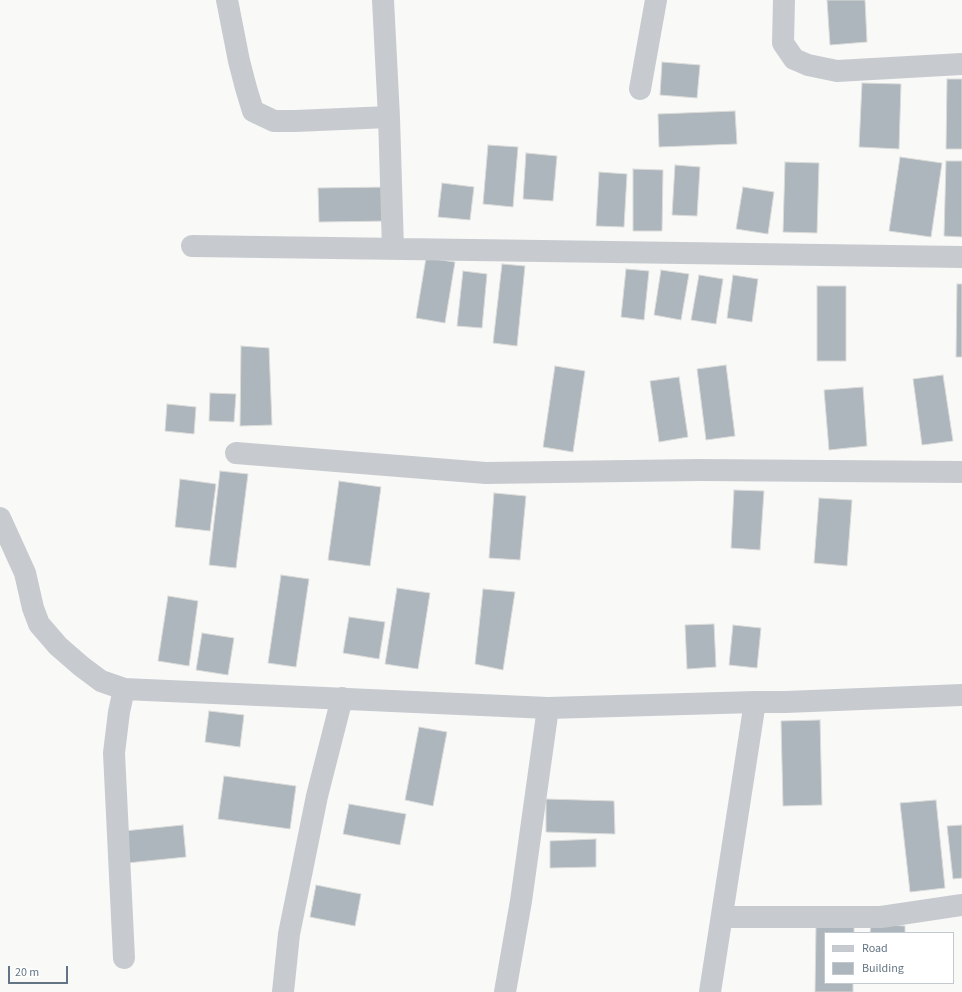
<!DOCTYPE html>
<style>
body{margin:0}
#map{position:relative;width:962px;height:992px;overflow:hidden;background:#f9f9f7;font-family:"Source Sans 3",sans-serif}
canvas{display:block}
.legend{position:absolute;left:824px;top:932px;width:130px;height:52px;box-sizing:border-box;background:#fff;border:1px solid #c1c8ce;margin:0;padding:5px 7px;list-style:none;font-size:12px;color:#637584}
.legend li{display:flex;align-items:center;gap:8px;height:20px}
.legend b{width:20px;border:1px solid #c1c8ce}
.scale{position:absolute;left:8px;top:966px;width:60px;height:18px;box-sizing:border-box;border:2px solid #637584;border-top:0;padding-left:5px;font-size:12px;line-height:14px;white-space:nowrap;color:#637584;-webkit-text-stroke:3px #fff;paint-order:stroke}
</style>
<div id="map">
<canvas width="962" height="992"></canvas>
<ul class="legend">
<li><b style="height:5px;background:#c7cbcf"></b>Road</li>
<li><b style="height:11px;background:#adb6bc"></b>Building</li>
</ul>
<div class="scale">20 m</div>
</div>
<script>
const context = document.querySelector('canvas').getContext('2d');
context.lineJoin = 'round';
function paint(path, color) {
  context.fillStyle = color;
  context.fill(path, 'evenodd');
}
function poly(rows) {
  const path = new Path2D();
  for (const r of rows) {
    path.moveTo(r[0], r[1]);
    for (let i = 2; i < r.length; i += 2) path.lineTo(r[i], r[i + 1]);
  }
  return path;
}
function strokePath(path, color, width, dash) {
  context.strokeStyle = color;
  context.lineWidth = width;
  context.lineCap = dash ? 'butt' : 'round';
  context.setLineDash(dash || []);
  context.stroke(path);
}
const building = poly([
 [827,0,865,0,867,42,830,45,827,0],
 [662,62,700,65,697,98,660,95,662,62],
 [947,79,962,79,962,149,946,149,947,79],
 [862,83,901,84,899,149,859,147,862,83],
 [735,111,737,144,659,147,658,114,735,111],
 [488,145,518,147,513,207,483,204,488,145],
 [526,153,557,156,553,201,523,199,526,153],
 [900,157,942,163,931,237,889,231,900,157],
 [946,161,962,161,962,237,944,236,946,161],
 [785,162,819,163,817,233,783,232,785,162],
 [675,165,700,167,697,216,672,215,675,165],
 [633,169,663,170,662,231,633,231,633,169],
 [599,172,627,174,624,227,596,226,599,172],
 [442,183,474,187,470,220,438,217,442,183],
 [389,187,389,221,319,222,318,188,389,187],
 [743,187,774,192,768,234,736,229,743,187],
 [426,258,455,262,445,323,416,318,426,258],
 [502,264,525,266,517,346,493,343,502,264],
 [626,269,649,271,644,320,621,317,626,269],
 [661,270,689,274,681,320,654,315,661,270],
 [463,271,487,274,482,328,457,326,463,271],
 [699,275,723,279,716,324,691,320,699,275],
 [733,275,758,279,752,322,727,318,733,275],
 [957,284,962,284,962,357,956,357,957,284],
 [817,286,846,286,846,361,817,361,817,286],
 [241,346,269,348,272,425,240,426,241,346],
 [726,365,735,436,706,440,697,369,726,365],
 [555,366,585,371,573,452,543,447,555,366],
 [943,375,953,441,922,445,913,379,943,375],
 [679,377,688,437,659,442,650,381,679,377],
 [863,387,867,446,829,450,824,390,863,387],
 [210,393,236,394,234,422,209,421,210,393],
 [167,404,196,407,194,434,165,431,167,404],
 [220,471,248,474,236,568,209,565,220,471],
 [180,479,216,484,210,531,175,527,180,479],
 [339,481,381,487,370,566,328,560,339,481],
 [734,490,764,491,760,550,731,548,734,490],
 [494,493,526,496,520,560,489,558,494,493],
 [819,498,852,500,847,566,814,563,819,498],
 [281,575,309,579,296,667,268,663,281,575],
 [397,588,430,593,418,669,385,664,397,588],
 [483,589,515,592,503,670,475,664,483,589],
 [168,596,198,601,189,666,158,661,168,596],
 [349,617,385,622,379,659,343,653,349,617],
 [714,624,716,667,687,669,685,625,714,624],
 [733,625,761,628,757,668,729,665,733,625],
 [202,633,234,638,228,675,196,670,202,633],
 [209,711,244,715,240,747,205,742,209,711],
 [820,720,822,805,783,806,781,721,820,720],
 [419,727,447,732,433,806,405,800,419,727],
 [224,776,296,786,290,829,218,819,224,776],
 [546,799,614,801,615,834,546,832,546,799],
 [936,800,945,888,910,892,900,803,936,800],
 [349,804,406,814,400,845,343,834,349,804],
 [183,825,186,857,127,863,124,831,183,825],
 [962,825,962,878,953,879,947,826,962,825],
 [596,839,596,867,550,868,550,841,596,839],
 [316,885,361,894,355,926,310,917,316,885],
 [871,924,905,926,905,933,870,933,871,924],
 [816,927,854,927,854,933,825,933,825,983,853,983,853,992,815,992,816,927]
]);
const minor = poly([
 [227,0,239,61,246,88,253,111,274,121,295,121,389,117],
 [383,0,389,117,393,249],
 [784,0,783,43,794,59,808,65,837,71,962,64],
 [640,89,656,0],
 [192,246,962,257],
 [236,453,486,473,699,470,962,472],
 [0,518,25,573,33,608,39,624,58,646,81,666,101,681,124,689,548,708,755,702,786,702,962,695],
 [124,689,119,712,114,753,124,958],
 [722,917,881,917,962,905],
 [283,992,289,934,317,796,342,698],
 [505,992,521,901,548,708],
 [710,992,755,702]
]);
paint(building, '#adb6bc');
strokePath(building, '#dbdbd9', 1);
strokePath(minor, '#c7cbcf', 22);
</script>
